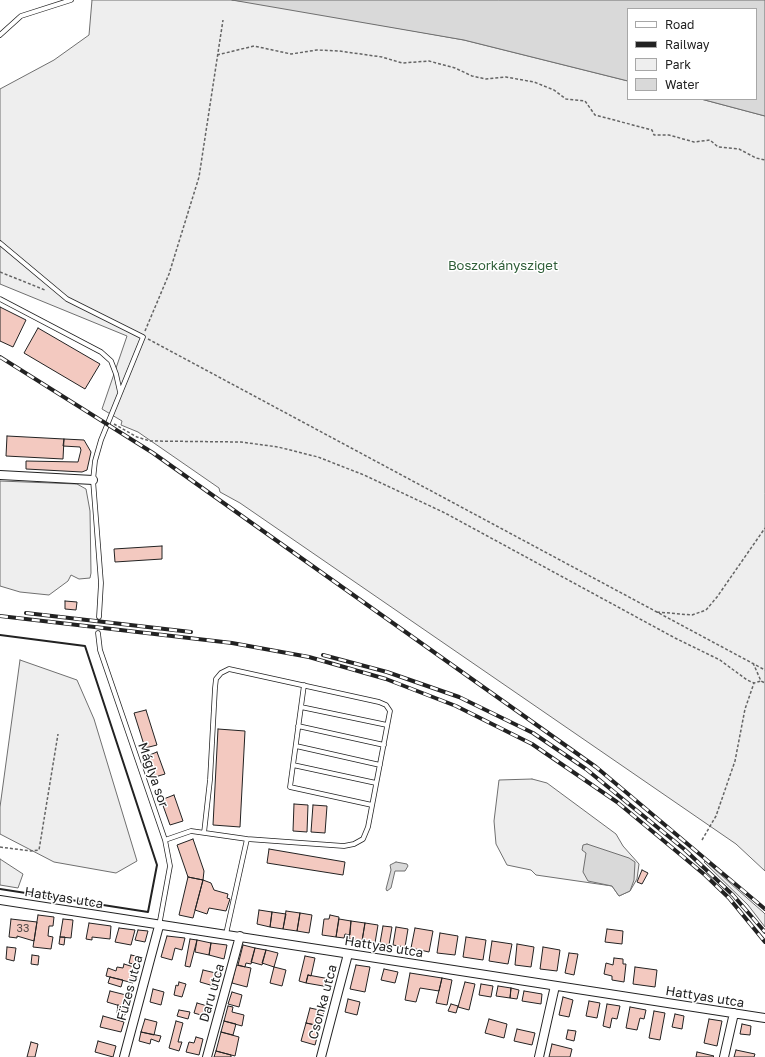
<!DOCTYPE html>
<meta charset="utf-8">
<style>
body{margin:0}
#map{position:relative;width:765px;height:1057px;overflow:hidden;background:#fff;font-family:"Golos Text",sans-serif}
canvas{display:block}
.legend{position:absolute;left:627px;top:8px;width:130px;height:92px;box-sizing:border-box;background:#fff;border:1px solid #a7a7a7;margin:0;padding:5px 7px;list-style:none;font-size:12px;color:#222}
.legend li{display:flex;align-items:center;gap:8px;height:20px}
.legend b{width:20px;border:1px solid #a7a7a7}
</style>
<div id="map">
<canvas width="765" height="1057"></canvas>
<ul class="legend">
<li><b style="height:5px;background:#fff"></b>Road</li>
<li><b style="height:5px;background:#222"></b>Railway</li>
<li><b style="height:11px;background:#eee"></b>Park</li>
<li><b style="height:11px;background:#d9d9d9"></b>Water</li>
</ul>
</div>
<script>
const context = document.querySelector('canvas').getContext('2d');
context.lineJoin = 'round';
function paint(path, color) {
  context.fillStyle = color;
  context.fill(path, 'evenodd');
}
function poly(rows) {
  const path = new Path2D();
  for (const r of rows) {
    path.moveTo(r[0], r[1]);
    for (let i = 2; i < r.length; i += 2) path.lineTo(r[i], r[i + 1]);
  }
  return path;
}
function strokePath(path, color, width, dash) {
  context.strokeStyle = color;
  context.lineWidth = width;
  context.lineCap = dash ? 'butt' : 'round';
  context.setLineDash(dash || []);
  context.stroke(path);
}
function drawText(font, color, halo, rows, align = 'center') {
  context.font = font + ' "Golos Text",sans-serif';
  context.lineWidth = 3;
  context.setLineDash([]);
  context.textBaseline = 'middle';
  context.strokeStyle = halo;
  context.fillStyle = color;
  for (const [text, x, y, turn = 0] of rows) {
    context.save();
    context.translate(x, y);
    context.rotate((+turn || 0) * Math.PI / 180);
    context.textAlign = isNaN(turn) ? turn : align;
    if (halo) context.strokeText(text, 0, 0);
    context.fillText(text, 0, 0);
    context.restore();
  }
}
const green = poly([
 [92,0,232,0,258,3,464,40,628,81,628,99,701,99,765,116,765,871,736,844,240,503,220,492,219,488,138,432,121,425,122,421,102,409,127,336,0,284,0,89,54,60,89,35,92,0],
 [0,481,77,484,86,489,90,511,91,573,90,578,79,579,71,575,68,581,49,595,20,592,0,586,0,481],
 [20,660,77,680,94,719,137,861,116,873,54,862,0,834,0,807,20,660],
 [532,779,547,783,616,834,623,846,639,864,637,879,630,891,619,896,612,886,536,875,531,870,507,865,496,844,494,821,499,780,532,779],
 [0,859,23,874,18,888,0,885,0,859],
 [705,861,763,912,765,914,765,927,748,905,704,862,705,861]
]);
const water = poly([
 [232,0,765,0,765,116,701,99,756,99,756,9,628,9,628,81,464,40,232,0],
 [587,844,629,858,635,862,634,880,630,891,619,896,612,886,588,881,583,872,586,853,582,850,583,845,587,844],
 [396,862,407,864,408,866,405,871,395,871,391,888,387,891,386,889,391,870,390,865,396,862]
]);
const building = poly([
 [0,307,26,320,13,347,0,341,0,307],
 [38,328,100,364,85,389,24,353,38,328],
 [7,436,64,439,63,459,6,456,7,436],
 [64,439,84,440,91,452,87,470,82,472,26,469,26,461,78,462,81,450,80,447,63,446,64,439],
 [162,546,162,559,115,562,114,549,162,546],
 [65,601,77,602,76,610,65,609,65,601],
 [146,710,157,745,145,748,134,713,146,710],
 [218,729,245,731,240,827,213,825,218,729],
 [157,752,165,774,155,777,147,756,157,752],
 [174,795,183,821,170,825,161,800,174,795],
 [294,804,308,805,307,832,293,831,294,804],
 [313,805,327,806,325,833,311,832,313,805],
 [193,839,204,871,203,880,188,877,177,845,193,839],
 [269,849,345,862,343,875,267,863,269,849],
 [642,870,648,873,642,884,637,882,642,870],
 [188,877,203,880,193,918,179,915,188,877],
 [203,880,211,883,214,890,228,894,227,898,230,899,226,911,209,908,207,914,195,910,203,880],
 [259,910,272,912,270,927,257,924,259,910],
 [286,911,300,913,297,931,283,929,286,911],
 [272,912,286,914,283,929,270,927,272,912],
 [300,913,312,915,309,933,297,931,300,913],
 [38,915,54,917,53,926,49,926,48,936,53,937,51,949,33,947,38,915],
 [330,915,339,917,336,937,322,935,324,919,329,919,330,915],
 [11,919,37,922,34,941,17,936,17,938,9,937,11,919],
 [63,919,73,920,71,938,60,937,63,919],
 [339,919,351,921,350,935,345,934,344,938,336,937,339,919],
 [351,921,365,923,362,941,349,939,351,921],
 [89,923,111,926,110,939,92,937,92,940,86,939,89,923],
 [365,923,378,925,375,943,362,941,365,923],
 [383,926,392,927,389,945,380,943,383,926],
 [396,927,408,929,405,947,393,945,396,927],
 [119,928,135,930,131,945,115,942,119,928],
 [415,928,433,931,429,952,411,948,415,928],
 [607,929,623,931,622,944,605,942,607,929],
 [138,930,148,931,145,942,135,940,138,930],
 [440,933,458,936,455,955,437,953,440,933],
 [167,936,185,938,182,950,175,948,172,960,161,957,167,936],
 [60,937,65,937,64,945,59,944,60,937],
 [466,937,486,940,483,960,463,957,466,937],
 [190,939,197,940,190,967,185,966,190,939],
 [197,940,211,943,209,955,195,952,197,940],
 [492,941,512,944,508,964,489,961,492,941],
 [211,943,227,945,224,959,209,955,211,943],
 [517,944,534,947,531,967,515,965,517,944],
 [243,945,255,948,251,964,246,963,245,967,238,965,243,945],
 [7,947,16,948,14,961,6,959,7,947],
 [543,947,560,950,557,971,540,969,543,947],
 [255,948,266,950,262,965,251,962,255,948],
 [266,950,278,953,274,967,262,963,266,950],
 [569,953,578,954,574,975,565,973,569,953],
 [32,955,39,956,38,965,31,964,32,955],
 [131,955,140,957,138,965,129,963,131,955],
 [305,956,315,958,311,976,308,975,306,983,299,981,305,956],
 [614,958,623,959,623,964,626,964,624,982,612,980,612,976,604,974,606,963,613,965,614,958],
 [124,964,137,968,133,983,106,976,108,968,116,971,117,967,123,968,124,964],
 [236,965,251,968,247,987,232,983,236,965],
 [356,965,370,967,365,992,350,989,356,965],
 [274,967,286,970,282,986,270,983,274,967],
 [635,967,657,970,655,987,633,984,635,967],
 [384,969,398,972,395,983,381,980,384,969],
 [203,970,220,974,217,987,200,982,203,970],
 [410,973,442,978,439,991,420,988,416,1002,405,1000,410,973],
 [308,975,330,979,329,987,306,983,308,975],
 [110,977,123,980,121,987,108,983,110,977],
 [442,978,452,980,447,1005,436,1003,442,978],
 [179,982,186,984,182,997,174,995,176,985,178,986,179,982],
 [465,982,475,984,469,1010,458,1007,465,982],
 [481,984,493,986,491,997,479,995,481,984],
 [498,986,511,988,510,998,496,996,498,986],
 [511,988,519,990,517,999,510,998,511,988],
 [153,989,164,992,161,1005,150,1002,153,989],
 [110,991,130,996,127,1008,107,1002,110,991],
 [524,991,542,994,541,1004,522,1001,524,991],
 [232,992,242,995,239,1007,228,1004,232,992],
 [563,997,573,1000,569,1017,559,1015,563,997],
 [348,999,360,1002,357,1015,345,1012,348,999],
 [589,1001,600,1003,597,1018,586,1016,589,1001],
 [197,1003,211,1007,208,1017,194,1013,197,1003],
 [451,1004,458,1006,456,1013,448,1011,451,1004],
 [607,1004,620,1006,617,1019,612,1018,610,1028,603,1026,607,1004],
 [118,1005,127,1008,125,1015,117,1013,118,1005],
 [228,1006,233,1007,232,1012,244,1015,242,1026,224,1021,228,1006],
 [630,1007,646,1010,644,1019,640,1018,637,1030,626,1028,630,1007],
 [310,1008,324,1011,320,1026,306,1023,310,1008],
 [179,1010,190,1012,188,1019,177,1016,179,1010],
 [654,1011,665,1013,660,1040,649,1038,654,1011],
 [675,1014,684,1016,682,1029,672,1027,675,1014],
 [103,1016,124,1022,121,1032,100,1027,103,1016],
 [145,1019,157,1022,154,1035,141,1032,145,1019],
 [489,1019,507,1024,504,1038,485,1033,489,1019],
 [709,1019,722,1021,717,1046,704,1043,709,1019],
 [176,1021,183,1023,178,1042,182,1042,179,1051,169,1048,176,1021],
 [224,1021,236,1024,233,1035,221,1032,224,1021],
 [306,1023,320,1026,315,1045,301,1041,306,1023],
 [742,1024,751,1026,750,1035,740,1034,742,1024],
 [517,1029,535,1033,532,1045,514,1041,517,1029],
 [568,1030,576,1031,574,1041,566,1039,568,1030],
 [141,1032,161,1036,159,1042,151,1039,150,1044,139,1041,141,1032],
 [221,1032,239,1037,235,1056,216,1051,221,1032],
 [196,1037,203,1039,199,1055,186,1052,189,1042,194,1043,196,1037],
 [98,1041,116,1046,113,1057,95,1052,98,1041],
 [31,1042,38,1044,35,1057,27,1057,31,1042],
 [552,1044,572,1049,570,1057,549,1057,552,1044],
 [736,1050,755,1054,754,1057,734,1057,736,1050],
 [216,1051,231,1055,231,1057,214,1057,216,1051],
 [697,1052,714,1056,713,1057,696,1057,697,1052]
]);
const path = poly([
 [217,55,254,46,291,54,317,50,339,51,382,57,402,63,429,61,455,68,472,76,486,79,506,77,534,82,554,90,566,99,585,101,595,115,652,130,654,135,669,135,694,142,710,140,718,147,739,149,756,158,765,160],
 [0,272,45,290],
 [145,331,169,274,199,177,223,20],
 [148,339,765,670],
 [114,424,137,437,150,441,241,442,278,447,318,457,364,475,445,513,675,638,720,660,747,680,754,683,761,681],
 [657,612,692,615,706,610,717,597,765,528],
 [753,663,761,681,765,683],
 [702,840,716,816,735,761,745,709,754,683],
 [0,847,31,851,39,850,58,734]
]);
const service = poly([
 [0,35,21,16,71,0],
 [0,243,67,299,143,337,101,440,95,461,93,480,101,583,99,617],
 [0,299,101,352,111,361,116,374,120,392],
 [98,633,100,650,165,840,170,866,159,926],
 [304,685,290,787,372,805],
 [301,707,387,725],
 [298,726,384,745],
 [296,746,380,765],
 [293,765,376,783],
 [204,833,210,780,215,688,216,679,221,673,229,669,379,702,386,705,390,711,368,827,363,839,354,844,344,846,247,839,226,934],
 [165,840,191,831,247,839]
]);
const minor = poly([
 [0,475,93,480],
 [0,900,765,1018],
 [124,1057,159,926],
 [207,1057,240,936],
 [321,1057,348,954],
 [539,1057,555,986],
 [724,1057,734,1013]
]);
const rail = poly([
 [0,357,153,453,596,767,765,909],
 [26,613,191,632],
 [0,616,232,643,309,657,386,679,456,706,532,744,617,802,705,875,729,898,765,942],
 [323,655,387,672,459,697,533,733,586,769,684,849,733,895,765,932]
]);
const wall = poly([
 [0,635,85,646,157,865,148,912,0,889]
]);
const numberNames = [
 ["33",23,929]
];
const parkNames = [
 ["Boszorkánysziget",503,266]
];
const streetNames = [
 ["Máglya sor",153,775,71],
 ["Hattyas utca",64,898,9],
 ["Hattyas utca",384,947,9],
 ["Füzes utca",130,988,-75],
 ["Daru utca",212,993,-74],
 ["Hattyas utca",705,997,9],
 ["Csonka utca",323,1002,-75]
];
paint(green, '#eee');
strokePath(green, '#6f6f6f', 1);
paint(water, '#d9d9d9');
strokePath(water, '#6f6f6f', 1);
paint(building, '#f3c9c0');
strokePath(building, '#222', 1);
strokePath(service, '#222', 5.5);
strokePath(minor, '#222', 10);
strokePath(path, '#646464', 1.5, [3, 2]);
strokePath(service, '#fff', 4);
strokePath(minor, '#fff', 8);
strokePath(rail, '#222', 4);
strokePath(rail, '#fff', 2.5, [8]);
strokePath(wall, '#222', 2);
drawText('11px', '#564c4a', null, numberNames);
drawText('13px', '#2f5e38', '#fff', parkNames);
drawText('13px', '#222', '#fff', streetNames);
</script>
